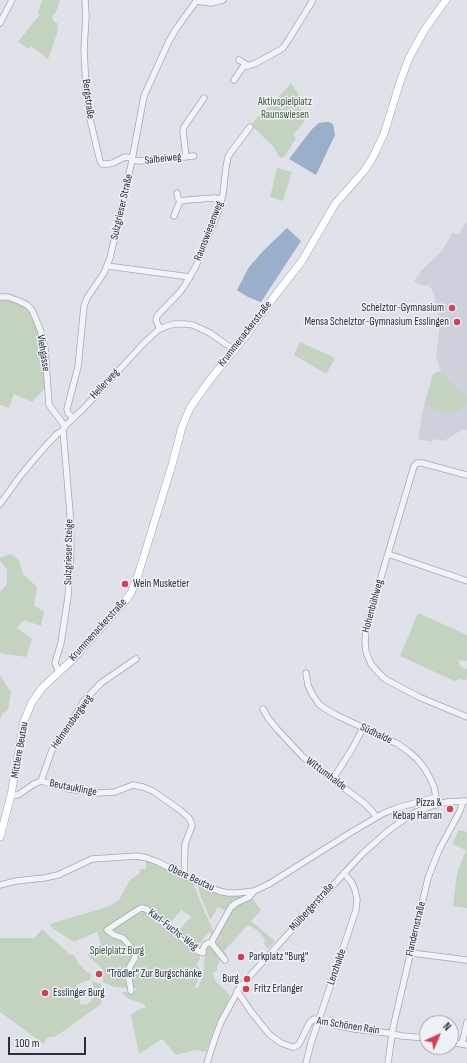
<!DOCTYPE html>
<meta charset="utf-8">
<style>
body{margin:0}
#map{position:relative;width:467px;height:1063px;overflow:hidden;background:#dfe2e9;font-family:"Sofia Sans Condensed",sans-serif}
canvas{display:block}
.north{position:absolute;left:419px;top:1015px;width:40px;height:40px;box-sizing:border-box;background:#eef1f6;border:1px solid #9ea4ad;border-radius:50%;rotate:44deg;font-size:11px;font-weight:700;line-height:16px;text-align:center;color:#273040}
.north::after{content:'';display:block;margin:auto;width:14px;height:18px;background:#d24051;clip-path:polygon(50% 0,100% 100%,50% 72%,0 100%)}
.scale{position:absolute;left:8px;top:1037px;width:78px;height:18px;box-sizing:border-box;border:2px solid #273040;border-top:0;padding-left:5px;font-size:12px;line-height:14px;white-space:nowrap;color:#273040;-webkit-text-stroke:3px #eef1f6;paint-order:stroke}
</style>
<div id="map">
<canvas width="467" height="1063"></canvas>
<div class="north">N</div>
<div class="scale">100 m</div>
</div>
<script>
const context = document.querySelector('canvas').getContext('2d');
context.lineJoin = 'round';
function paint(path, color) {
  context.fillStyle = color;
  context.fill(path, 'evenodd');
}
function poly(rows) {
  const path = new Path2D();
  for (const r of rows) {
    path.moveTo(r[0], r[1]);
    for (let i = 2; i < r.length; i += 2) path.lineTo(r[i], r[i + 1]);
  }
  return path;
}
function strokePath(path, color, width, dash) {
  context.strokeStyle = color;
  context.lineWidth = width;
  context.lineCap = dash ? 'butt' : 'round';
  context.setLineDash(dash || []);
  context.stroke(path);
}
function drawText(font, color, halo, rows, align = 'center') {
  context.font = font + ' "Sofia Sans Condensed",sans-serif';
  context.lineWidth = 3;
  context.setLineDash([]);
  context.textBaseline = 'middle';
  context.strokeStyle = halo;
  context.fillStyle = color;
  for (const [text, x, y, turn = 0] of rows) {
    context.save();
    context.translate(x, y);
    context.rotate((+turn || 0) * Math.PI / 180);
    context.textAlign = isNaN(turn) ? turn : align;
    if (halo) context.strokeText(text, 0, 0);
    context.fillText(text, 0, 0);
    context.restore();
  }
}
const built = poly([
 [467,221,467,395,460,390,442,372,439,366,436,356,440,323,434,293,432,290,429,286,417,284,414,281,420,272,442,251,452,233,459,234,462,229],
 [467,403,467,430,463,429,444,441,434,439,432,442,418,439,424,405,445,413,459,411]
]);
const green = poly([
 [43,0,60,0,57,10,52,17,53,20,58,24,57,34,48,59,31,46,29,49,18,42,31,25,40,15,38,13,41,3],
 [291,83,303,101,298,106,307,118,293,135,296,138,285,156,281,158,278,155,273,146,254,128,252,124,256,119,276,100],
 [277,168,292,172,283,201,270,197],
 [0,298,6,299,20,303,29,310,35,322,42,344,45,388,32,402,14,394,9,408,0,405],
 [300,342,335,358,326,374,294,355],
 [439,371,442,372,460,390,467,395,467,403,459,411,445,413,424,405,433,374],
 [10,554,19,560,23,574,37,587,34,606,44,611,41,626,24,620,17,628,32,639,26,657,0,653,0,592,7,584,7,570,0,560,0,558],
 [418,613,467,635,467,661,458,660,461,667,467,669,467,676,465,681,460,679,454,681,400,656],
 [0,675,11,692,8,710,2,714,0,721],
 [459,830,467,832,467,908,453,906,457,873,466,850,452,844],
 [146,860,153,861,193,882,201,903,214,933,212,934,209,932,197,947,178,931,189,919,192,917,181,910,170,923,148,906,144,910,200,954,200,959,196,965,201,970,201,974,195,987,198,988,203,976,205,952,206,948,210,946,212,947,221,958,217,967,217,971,213,972,214,978,217,983,227,992,230,996,215,1028,206,1052,201,1051,195,1050,176,1055,162,1039,139,1054,131,1015,133,1013,142,1008,146,1008,144,1004,129,999,122,993,122,992,137,991,135,988,128,988,114,987,103,982,103,970,87,954,91,952,100,956,100,939,97,932,74,942,52,928,50,924,110,906,119,900,130,880,139,874,140,869,146,869],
 [197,884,208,888,247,894,252,898,261,910,251,921,275,941,268,949,264,944,265,940,264,938,257,930,248,925,224,951,227,954,225,956,217,947,215,943,216,937,229,912,218,907,211,919,210,919,201,897],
 [42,929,66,951,69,955,71,954,75,956,78,963,87,972,90,973,91,979,76,985,81,1005,86,1004,87,1005,94,997,94,989,92,981,101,984,102,998,101,1004,62,1032,54,1037,49,1037,47,1038,44,1044,0,1012,0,938,34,938]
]);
const water = poly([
 [325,122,329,122,333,124,335,135,316,175,289,159,312,129,319,123],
 [287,228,301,241,261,302,248,297,237,290,249,267,263,251]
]);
const minor = poly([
 [85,0,86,16,84,49,86,89,90,119,100,161,102,164,108,164,113,163,125,157,132,158],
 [196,1,211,3,223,0],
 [0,23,12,0],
 [239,60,247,65],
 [234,80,243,67,254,64,271,55,283,48,289,39,313,0],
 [186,157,183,131,184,127,204,98],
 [132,160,140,161,194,156],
 [177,193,178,198,180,201],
 [174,216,180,201,188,200,214,198,221,199],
 [107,266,190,277],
 [0,297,8,297,19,301,27,305,32,310,40,329,45,348,49,405,65,426],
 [160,329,156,320,157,316,180,292,185,285,196,266,219,209,223,194,226,167,228,157,231,152,250,127],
 [73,418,68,413,67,409,78,367,84,306,87,298,104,273,110,258,131,165,144,96,169,41,176,29,197,0],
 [467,475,422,463,417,463,414,466,379,584,366,629,365,641,366,652,371,664,377,671,385,679,419,697,467,717],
 [0,504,21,475,42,450,57,434,63,430,65,426,84,408,144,343,158,330,164,327,174,324,185,324,193,325,210,333,234,350],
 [388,554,467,581],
 [59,672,55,663,61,643,68,597,71,548,70,513,63,430],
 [306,673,308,685,312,694,319,704,324,708,336,715,398,744,409,752,417,759,425,769,431,780,434,787,437,802],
 [263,709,268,718,277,729,303,757,364,803,372,811,376,817],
 [333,779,352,749,363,728],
 [41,781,52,750,60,738,71,723,83,702,101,683,136,659],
 [11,795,18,795,34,784,41,781,69,789,99,793,115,792,133,785,143,787,153,791,180,810,189,818,191,822,192,826,185,844,184,875],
 [0,885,16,881,44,878,58,875,92,859,137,856,147,858,158,862,195,881,219,891,228,893,237,893,254,891,269,884,350,833,384,813,397,808,415,803,432,798,436,798],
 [411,953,467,960],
 [225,960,213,945,212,941,231,907,236,903,249,897,254,891],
 [131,991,128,973,130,966,135,958,135,952,130,946,123,938,114,935,107,930,139,909,142,908,146,909,198,951,203,953,203,949,205,945,208,943,212,943],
 [237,991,252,1013,270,1035,281,1043,292,1047,295,1047,299,1044,310,1022,314,1019,335,1025,354,1029,388,1033,402,1036,427,1038],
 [451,1042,467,1045],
 [462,1044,467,1022],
 [207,1063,214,1041,221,1022,240,987,288,934,362,854,388,831,406,818,416,812,431,806,447,802,467,801],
 [306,1063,311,1043,356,910,357,899,355,890,352,883,344,873],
 [388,1063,393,1028,428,878,439,850,460,811,463,801]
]);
const major = poly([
 [0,837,11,795,24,721,32,702,42,688,74,658,124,602,131,593,138,575,172,465,182,427,190,408,209,381,249,332,270,302,302,261,335,204,364,171,372,159,384,134,400,82,409,58,425,29,446,0]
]);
const markers = [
 [452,308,4,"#d24051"],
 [457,322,4,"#d24051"],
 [125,584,4,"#d24051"],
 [450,809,4,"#d24051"],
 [241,957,4,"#d24051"],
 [99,974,4,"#d24051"],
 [247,979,4,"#d24051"],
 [246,989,4,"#d24051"],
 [45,993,4,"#d24051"]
];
const streetNames = [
 ["Bergstraße",88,99,83],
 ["Salbeiweg",163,159,-6],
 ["Sulzgrieser Straße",122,207,-77],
 ["Raunswiesenweg",209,231,-69],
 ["Krummenackerstraße",245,334,-52],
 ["Viehgasse",43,353,81],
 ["Hellerweg",105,384,-47],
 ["Sulzgrieser Steige",69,552,-89],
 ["Hohenbühlweg",373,606,-75],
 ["Krummenackerstraße",98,630,-48],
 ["Helmensbergweg",72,722,-55],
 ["Südhalde",376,734,25],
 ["Mittlere Beutau",20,750,-80],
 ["Wittumhalde",326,774,37],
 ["Beutauklinge",73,788,11],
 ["Obere Beutau",191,878,25],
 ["Mülbergerstraße",312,907,-48],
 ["Flandernstraße",416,929,-77],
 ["Karl-Fuchs-Weg",173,930,38],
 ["Lenzhalde",337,967,-71],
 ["Am Schönen Rain",348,1026,9]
];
const parkNames = [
 ["Aktivspielplatz",285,102],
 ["Raunswiesen",285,115],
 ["Spielplatz Burg",117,951]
];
const poiNames = [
 ["Schelztor-Gymnasium",444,308,"right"],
 ["Mensa Schelztor-Gymnasium Esslingen",449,322,"right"],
 ["Wein Musketier",133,584],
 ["Pizza &",442,803,"right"],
 ["Kebap Harran",442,816,"right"],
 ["Parkplatz \"Burg\"",249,957],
 ["\"Trödler\" Zur Burgschänke",107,974],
 ["Burg",239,979,"right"],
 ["Fritz Erlanger",254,989],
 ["Esslinger Burg",53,993]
];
paint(built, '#cdd1db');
paint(green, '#c4d3c0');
paint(water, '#99afca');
strokePath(minor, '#a4a9b3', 7);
strokePath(major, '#9ea6b5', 8);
strokePath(minor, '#f2f3f7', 5.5);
strokePath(major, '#fff', 7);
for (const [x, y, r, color] of markers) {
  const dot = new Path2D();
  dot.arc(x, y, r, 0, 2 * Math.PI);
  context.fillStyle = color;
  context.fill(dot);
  strokePath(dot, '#eef1f6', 1.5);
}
drawText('11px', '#273040', '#eef1f6', streetNames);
drawText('11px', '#3b5c34', '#eef1f6', parkNames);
drawText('11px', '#273040', '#eef1f6', poiNames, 'left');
</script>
